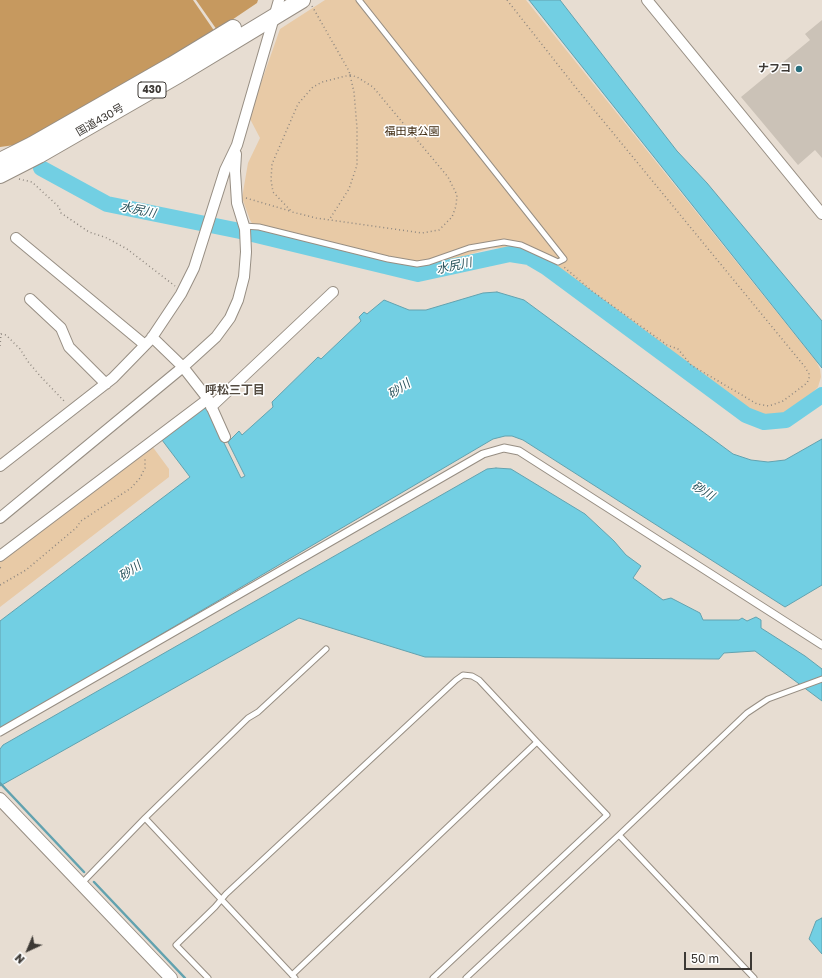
<!DOCTYPE html>
<meta charset="utf-8">
<style>
body{margin:0}
#map{position:relative;width:822px;height:978px;overflow:hidden;background:#e7ddd2;font-family:"Golos Text",sans-serif}
canvas{display:block}
.north{position:absolute;left:8px;top:930px;width:40px;height:40px;-webkit-text-stroke:3px #fff;paint-order:stroke;rotate:224deg;font-size:11px;font-weight:700;line-height:16px;text-align:center;color:#3d3935}
.north::after{content:'';display:block;margin:auto;width:14px;height:18px;background:#3d3935;clip-path:polygon(50% 0,100% 100%,50% 72%,0 100%)}
.scale{position:absolute;left:684px;top:952px;width:68px;height:18px;box-sizing:border-box;border:2px solid #3d3935;border-top:0;padding-left:5px;font-size:12px;line-height:14px;white-space:nowrap;color:#3d3935;-webkit-text-stroke:3px #fff;paint-order:stroke}
</style>
<div id="map">
<canvas width="822" height="978"></canvas>
<div class="north">N</div>
<div class="scale">50 m</div>
</div>
<script>
const context = document.querySelector('canvas').getContext('2d');
context.lineJoin = 'round';
function paint(path, color) {
  context.fillStyle = color;
  context.fill(path, 'evenodd');
}
function poly(rows) {
  const path = new Path2D();
  for (const r of rows) {
    path.moveTo(r[0], r[1]);
    for (let i = 2; i < r.length; i += 2) path.lineTo(r[i], r[i + 1]);
  }
  return path;
}
function strokePath(path, color, width, dash) {
  context.strokeStyle = color;
  context.lineWidth = width;
  context.lineCap = dash ? 'butt' : 'round';
  context.setLineDash(dash || []);
  context.stroke(path);
}
function drawText(font, color, halo, rows, align = 'center') {
  context.font = font + ' "Golos Text","Noto Sans JP",sans-serif';
  context.lineWidth = 3;
  context.setLineDash([]);
  context.textBaseline = 'middle';
  context.strokeStyle = halo;
  context.fillStyle = color;
  for (const [text, x, y, turn = 0] of rows) {
    context.save();
    context.translate(x, y);
    context.rotate((+turn || 0) * Math.PI / 180);
    context.textAlign = isNaN(turn) ? turn : align;
    if (halo) context.strokeText(text, 0, 0);
    context.fillText(text, 0, 0);
    context.restore();
  }
}
const green = poly([
 [325,0,526,0,816,361,820,369,821,377,818,387,803,403,789,411,774,417,756,415,547,262,530,251,515,248,491,248,437,264,419,267,390,263,317,247,261,233,256,230,250,220,242,198,248,163,260,138,249,117,280,29],
 [152,446,169,469,169,477,0,607,0,558]
]);
const forest = poly([
 [0,0,193,0,215,32,22,144,0,147],
 [196,0,258,0,257,3,217,30]
]);
const water = poly([
 [529,0,560,0,677,151,707,183,822,321,822,368,529,0],
 [497,292,524,300,733,454,751,460,768,462,785,460,822,439,822,585,785,607,523,440,512,436,505,436,493,439,0,729,0,621,190,477,162,440,203,408,207,408,241,478,245,476,228,442,239,431,242,435,273,407,272,402,318,357,321,359,361,321,359,317,364,312,367,314,384,300,409,310,426,310,483,293,497,292],
 [496,468,511,469,585,514,614,541,626,555,641,566,633,578,663,600,671,598,700,613,703,620,739,620,742,618,747,621,756,617,761,620,761,628,805,656,822,669,822,701,755,651,724,653,719,659,425,657,299,618,0,786,0,749,3,745,487,469,496,468],
 [822,918,822,954,809,939,816,921,822,918]
]);
const stream = poly([
 [0,783,84,872],
 [94,882,185,978]
]);
const river = poly([
 [41,168,107,204,240,231,418,274,510,254,529,257,546,267,746,415,764,422,786,420,822,395]
]);
const building = poly([
 [822,20,822,158,815,150,798,165,741,97,810,40,805,34]
]);
const path = poly([
 [507,0,577,89,805,367,809,374,809,378,807,383,783,401,769,406,757,404,691,365,678,349,667,345,592,291,564,267],
 [312,6,349,71,354,92,357,128,357,165,349,189,329,220],
 [350,75,357,77,373,87,448,177,457,195,456,206,452,217,439,230,422,233,316,218,292,212,273,192,271,180,272,164,298,104,313,87,322,82,350,75],
 [19,179,32,182,59,207,61,213,89,232,107,238,127,249,175,286],
 [246,198,290,211],
 [0,346,1,334,6,335,20,349,29,363,42,378,66,403],
 [0,568,3,566],
 [0,585,26,570,76,528,81,521,131,488,140,478,145,468,145,457]
]);
const service = poly([
 [244,226,259,227,388,259,417,264,429,262,469,248,504,242,521,245,558,262,564,259,359,0],
 [145,818,295,978],
 [619,835,754,978],
 [82,883,145,818,248,718,258,712,326,649],
 [292,975,537,742,607,815,433,978],
 [208,978,176,945,215,907,226,894,456,680,463,675,472,676,479,680,537,742],
 [466,978,619,835,747,713,768,699,822,679]
]);
const pedestrian = poly([
 [0,732,483,454,504,448,519,451,822,645]
]);
const minor = poly([
 [647,0,822,214],
 [16,238,145,345],
 [30,299,61,328,69,347,106,384],
 [152,337,183,367,208,399,225,437],
 [211,407,333,292],
 [0,466,113,378,151,339,181,294,194,268,225,170,237,145,279,0],
 [0,518,183,367,216,337,230,318,238,300,244,277,246,252,245,229,237,203,235,171,236,154],
 [0,556,208,399]
]);
const tertiary = poly([
 [0,799,171,978]
]);
const trunk = poly([
 [0,161,32,145,172,65,233,28],
 [0,175,39,155,178,75,302,0]
]);
const markers = [
 [799,69,4,"#2a707e"]
];
const shields = [
 [152,90,28]
];
const shieldNames = [
 ["430",152,90]
];
const poiNames = [
 ["ナフコ",791,69]
];
const streetNames = [
 ["国道430号",100,120,-30]
];
const parkNames = [
 ["福田東公園",412,132]
];
const waterNames = [
 ["水尻川",138,210,12],
 ["水尻川",454,266,-12],
 ["砂川",399,389,-34],
 ["砂川",703,491,31],
 ["砂川",130,571,-34]
];
const neighbourhoodNames = [
 ["呼松三丁目",235,390]
];
paint(green, '#e8caa6');
paint(forest, '#c6995f');
paint(water, '#72cfe3');
strokePath(water, '#62a2af', 1);
strokePath(stream, '#62a2af', 2.5);
strokePath(river, '#72cfe3', 16);
paint(building, '#cbc2b7');
strokePath(service, '#978e83', 7);
strokePath(pedestrian, '#978e83', 9);
strokePath(minor, '#978e83', 12);
strokePath(tertiary, '#978e83', 14);
strokePath(trunk, '#978e83', 18);
strokePath(path, '#8f8880', 1.5, [1, 3]);
strokePath(service, '#fff', 5);
strokePath(pedestrian, '#fff', 7);
strokePath(minor, '#fff', 10);
strokePath(tertiary, '#fff', 12);
strokePath(trunk, '#fff', 16);
for (const [x, y, r, color] of markers) {
  const dot = new Path2D();
  dot.arc(x, y, r, 0, 2 * Math.PI);
  context.fillStyle = color;
  context.fill(dot);
  strokePath(dot, '#fff', 1.5);
}
for (const [x, y, w] of shields) {
  const box = new Path2D();
  box.roundRect(x - w / 2, y - 8, w, 16, 3);
  context.fillStyle = '#fff';
  context.fill(box);
  strokePath(box, '#3d3935', 1);
}
drawText('bold 10px', '#3d3935', null, shieldNames);
drawText('bold 11px', '#3d3935', '#fff', poiNames, 'right');
drawText('11px', '#3d3935', '#fff', streetNames);
drawText('11px', '#3e2a10', '#fff', parkNames);
drawText('italic 12px', '#265059', '#fff', waterNames);
drawText('bold 12px', '#544c42', '#fff', neighbourhoodNames);
</script>
